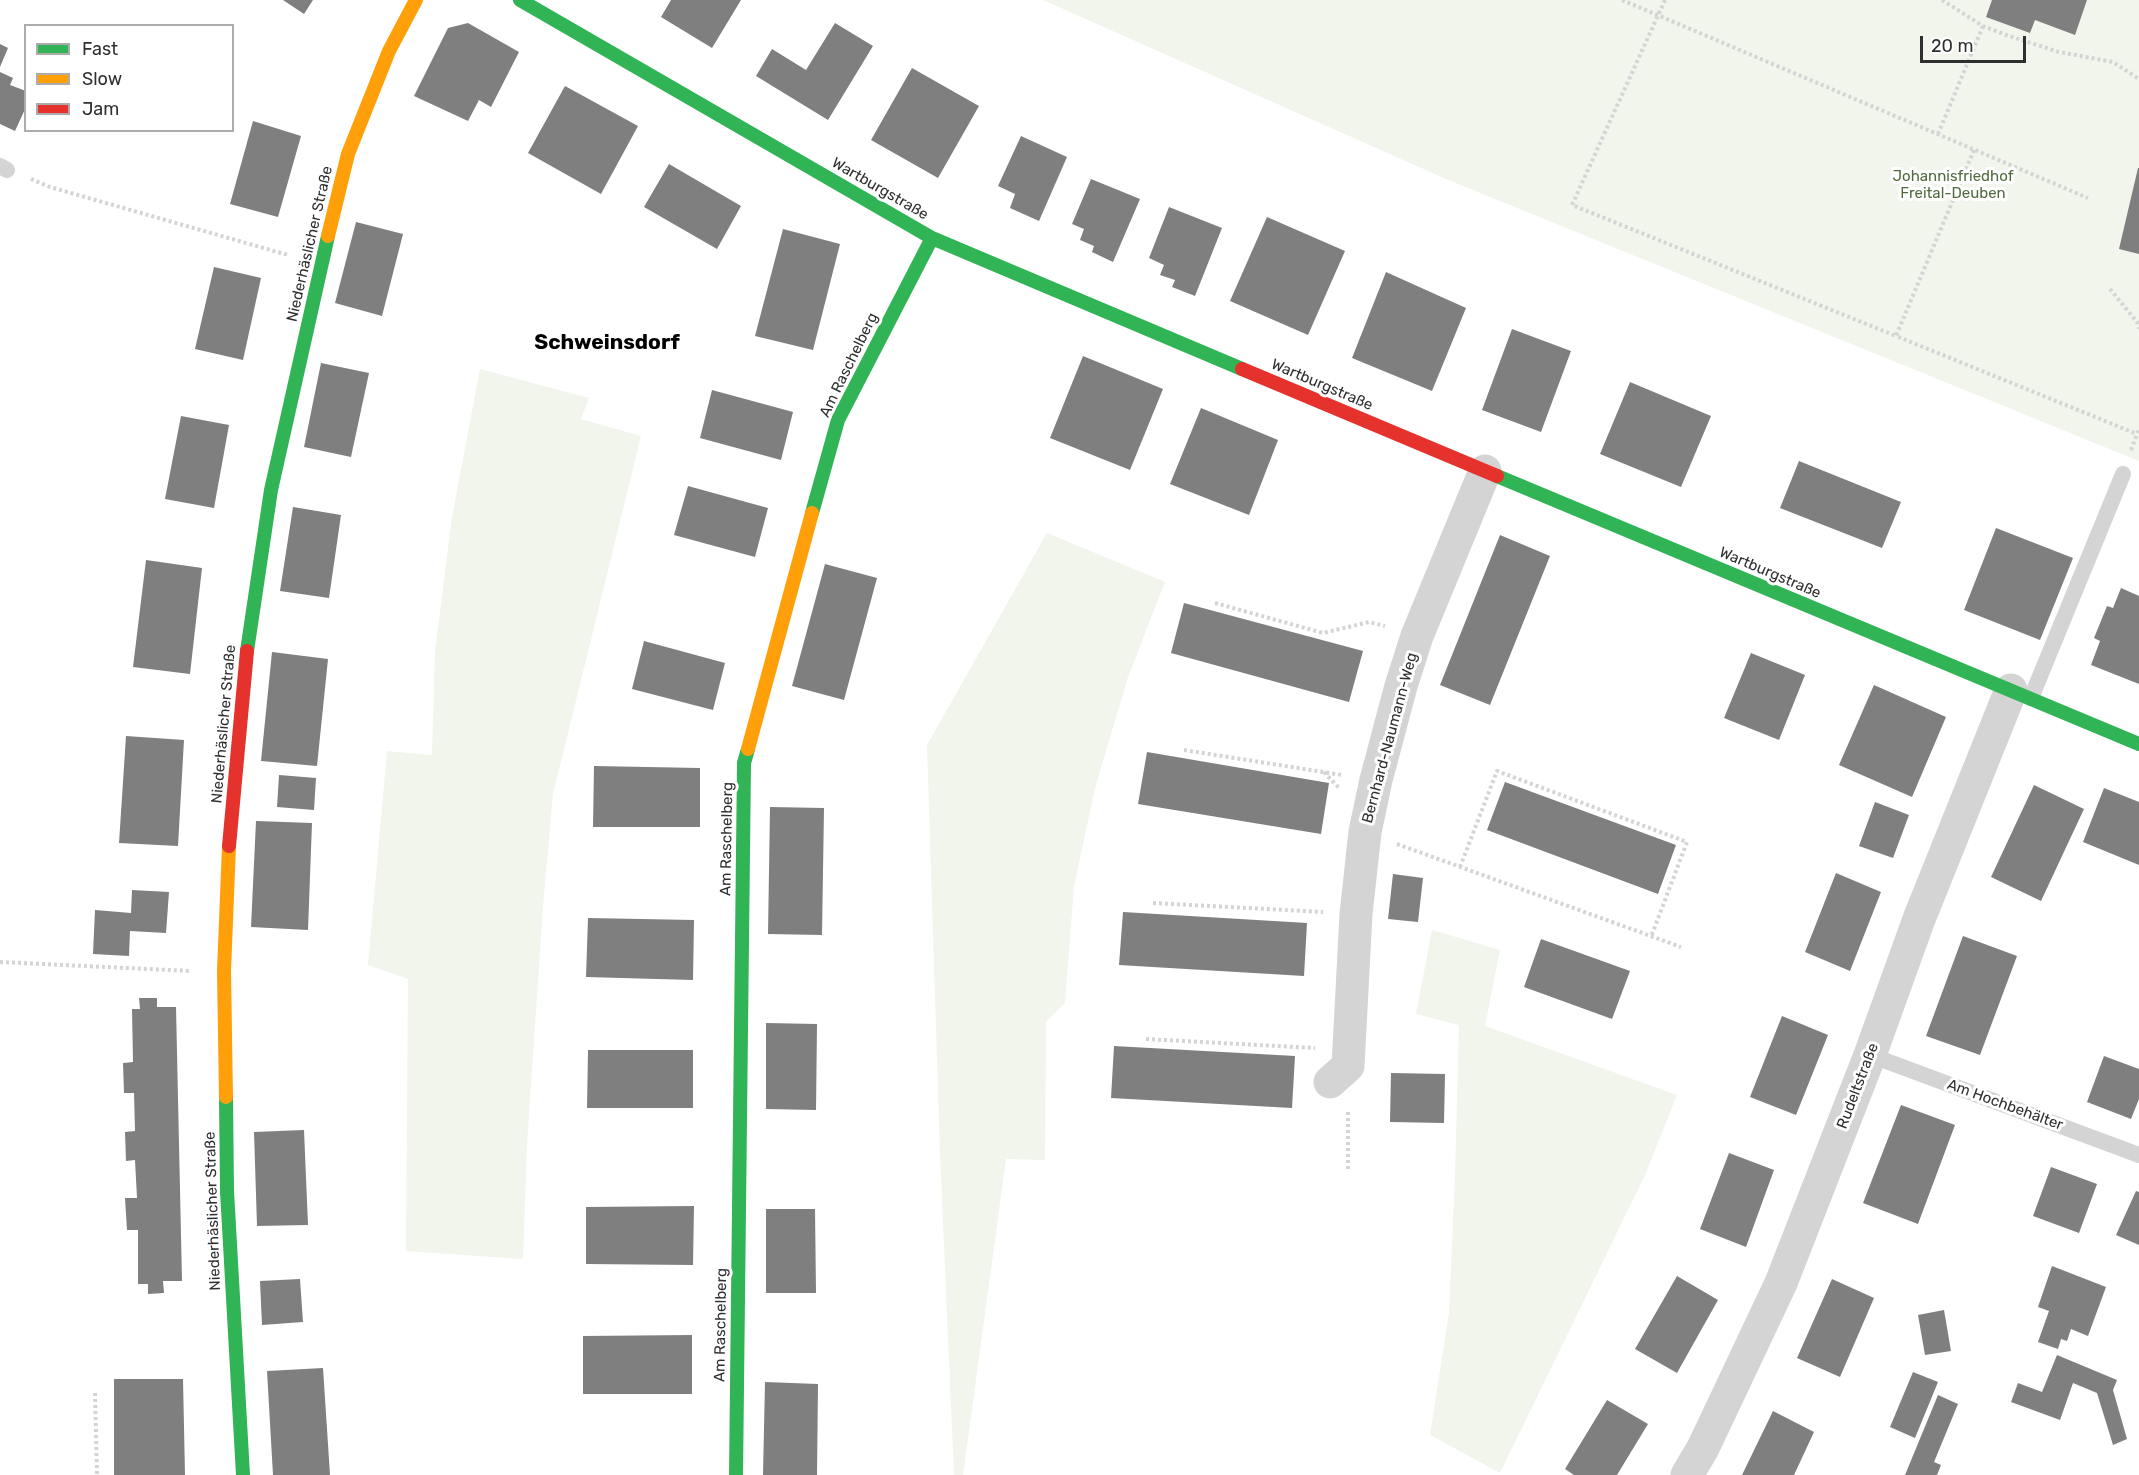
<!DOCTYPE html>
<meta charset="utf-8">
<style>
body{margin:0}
#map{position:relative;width:2139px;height:1475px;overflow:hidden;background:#fff;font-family:Rubik,sans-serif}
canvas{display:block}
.legend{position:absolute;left:24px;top:24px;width:210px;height:108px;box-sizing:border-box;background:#fff;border:2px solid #acacac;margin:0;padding:8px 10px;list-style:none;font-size:18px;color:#2f2f2f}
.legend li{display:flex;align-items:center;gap:12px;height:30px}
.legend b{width:30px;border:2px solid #acacac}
.scale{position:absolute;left:1920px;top:36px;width:106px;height:27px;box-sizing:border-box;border:3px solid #2f2f2f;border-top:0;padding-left:8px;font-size:18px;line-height:21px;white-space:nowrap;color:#2f2f2f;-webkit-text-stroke:4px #fff;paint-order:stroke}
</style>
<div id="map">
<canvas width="2139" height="1475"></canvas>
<ul class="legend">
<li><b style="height:8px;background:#30b455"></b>Fast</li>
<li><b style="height:8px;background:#ff9f0a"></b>Slow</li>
<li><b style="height:8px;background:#e5322d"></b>Jam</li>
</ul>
<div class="scale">20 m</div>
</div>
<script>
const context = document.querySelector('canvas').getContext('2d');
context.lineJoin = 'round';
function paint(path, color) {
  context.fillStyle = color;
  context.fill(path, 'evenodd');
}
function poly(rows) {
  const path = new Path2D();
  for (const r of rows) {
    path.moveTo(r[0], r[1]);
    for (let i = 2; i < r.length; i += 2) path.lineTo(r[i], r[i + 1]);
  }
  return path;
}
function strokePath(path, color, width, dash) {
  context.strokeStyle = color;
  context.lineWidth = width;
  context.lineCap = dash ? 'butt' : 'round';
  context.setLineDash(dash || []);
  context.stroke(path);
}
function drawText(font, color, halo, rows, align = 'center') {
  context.font = font + ' Rubik,sans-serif';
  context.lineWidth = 6;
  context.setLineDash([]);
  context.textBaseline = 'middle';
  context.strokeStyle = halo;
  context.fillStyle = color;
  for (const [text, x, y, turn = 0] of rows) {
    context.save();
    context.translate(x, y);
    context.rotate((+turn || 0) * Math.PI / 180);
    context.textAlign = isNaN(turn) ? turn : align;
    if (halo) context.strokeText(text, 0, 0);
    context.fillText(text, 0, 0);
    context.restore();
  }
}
const green = poly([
 [1043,0,2139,0,2139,461,1446,179],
 [480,369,589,398,581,419,641,436,553,794,543,906,527,1144,523,1259,406,1251,408,979,368,965,387,751,432,755,435,651,452,517],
 [1047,533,1165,582,1128,677,1095,788,1074,886,1065,1003,1046,1022,1045,1160,1006,1159,963,1475,954,1475,940,1154,927,745],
 [1432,930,1500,950,1485,1026,1677,1095,1645,1175,1500,1473,1430,1435,1449,1313,1455,1176,1459,1025,1416,1014]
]);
const building = poly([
 [283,0,313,0,304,14],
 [671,0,741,0,712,48,661,17],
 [1992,0,2087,0,2075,35,2035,20,2030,33,1986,17],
 [468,23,519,52,491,107,479,100,468,121,414,96,448,28],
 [835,23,873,46,828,120,756,76,772,49,806,70],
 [0,44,8,48,0,67],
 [912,68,979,106,938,178,871,140],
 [0,72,13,78,10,85,26,91,26,107,15,131,0,124],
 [565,86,638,126,601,194,528,153],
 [253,121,301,136,278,217,230,204],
 [1021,136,1067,157,1039,221,1010,208,1015,194,998,186],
 [669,164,741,206,717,249,644,207],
 [2138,168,2139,168,2139,254,2119,249],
 [1091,179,1140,199,1113,262,1092,252,1094,246,1080,240,1084,229,1072,224],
 [1169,207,1222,228,1195,296,1172,287,1175,280,1160,275,1164,265,1149,258],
 [1267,217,1345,251,1308,335,1230,301],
 [356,222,403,234,382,316,335,303],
 [783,229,840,244,813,350,755,336],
 [214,267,261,278,243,360,195,349],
 [1386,272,1466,308,1432,391,1352,358],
 [1512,329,1571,351,1541,432,1482,410],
 [1083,356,1163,389,1130,470,1050,438],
 [321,363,369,373,351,457,304,447],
 [1630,382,1711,416,1681,487,1600,454],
 [712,390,793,412,781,460,700,438],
 [1201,408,1278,440,1249,515,1170,484],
 [181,416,229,425,214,508,165,499],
 [1799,461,1901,502,1882,548,1780,508],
 [688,486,768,508,755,557,674,535],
 [293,507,341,515,329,598,280,591],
 [1996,528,2073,558,2040,640,1964,610],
 [1500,535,1550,556,1490,705,1440,685],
 [146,560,202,568,190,674,133,667],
 [825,564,877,578,844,700,792,686],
 [2121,588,2139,596,2139,684,2091,665,2100,641,2094,638,2107,606,2113,608],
 [1184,603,1363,651,1349,702,1171,653],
 [644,641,725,663,713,710,632,689],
 [272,652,328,659,317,766,261,761],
 [1751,653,1805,675,1779,740,1724,718],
 [1874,685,1946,717,1912,797,1839,765],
 [126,736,184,740,178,846,119,843],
 [1147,752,1329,783,1321,834,1138,804],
 [594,766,700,768,700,827,593,827],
 [279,775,316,778,314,810,277,807],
 [1505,782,1676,845,1658,894,1487,830],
 [2034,785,2084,809,2041,901,1991,877],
 [2104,788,2139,802,2139,865,2083,842],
 [1875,802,1909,815,1893,858,1859,846],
 [770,807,824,808,822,935,768,934],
 [256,821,312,823,308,930,251,927],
 [1836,873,1881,892,1850,971,1805,952],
 [1393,874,1423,878,1418,922,1388,919],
 [132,890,169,892,166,933,130,931,129,956,93,954,95,910,131,913],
 [1123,912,1307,923,1304,976,1119,965],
 [588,918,694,920,693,980,586,977],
 [1963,936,2017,956,1980,1055,1926,1036],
 [1541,939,1630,971,1612,1019,1524,987],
 [139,998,157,998,157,1007,176,1007,182,1281,163,1281,164,1293,148,1294,148,1284,138,1284,138,1230,127,1230,125,1198,137,1198,135,1160,126,1161,125,1132,135,1131,134,1093,124,1093,123,1063,133,1062,132,1009,140,1009],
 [1782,1016,1828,1035,1796,1115,1750,1097],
 [766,1023,817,1024,816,1110,766,1109],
 [1114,1046,1295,1056,1292,1108,1111,1098],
 [588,1050,693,1050,693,1108,587,1108],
 [2104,1056,2139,1069,2139,1099,2131,1119,2087,1102],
 [1391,1073,1445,1074,1444,1123,1390,1122],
 [1901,1105,1955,1125,1918,1224,1863,1203],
 [304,1130,308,1225,257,1226,254,1132],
 [1729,1153,1774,1170,1746,1247,1700,1229],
 [2051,1167,2097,1184,2079,1233,2033,1216],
 [2136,1191,2139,1192,2139,1245,2116,1235],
 [694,1206,693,1265,586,1264,586,1207],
 [766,1209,815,1209,816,1293,766,1293],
 [2052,1266,2106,1287,2088,1336,2071,1329,2067,1341,2061,1339,2058,1349,2038,1342,2049,1311,2038,1307],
 [1677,1276,1718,1300,1677,1373,1635,1349],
 [300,1279,303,1322,262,1325,260,1281],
 [1832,1279,1874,1298,1840,1377,1797,1358],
 [1944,1310,1951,1351,1925,1355,1918,1315],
 [692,1335,692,1394,583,1394,583,1336],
 [2057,1355,2117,1380,2113,1390,2127,1439,2113,1445,2097,1393,2073,1383,2060,1420,2011,1402,2018,1383,2042,1392],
 [323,1368,330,1475,273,1475,267,1371],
 [1913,1372,1938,1382,1915,1438,1890,1427],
 [114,1379,183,1379,185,1475,114,1475],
 [765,1382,818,1384,817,1475,763,1475],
 [1938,1395,1958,1404,1934,1462,1941,1465,1937,1475,1905,1475],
 [1607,1400,1648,1424,1617,1475,1574,1475,1565,1469],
 [1773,1411,1814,1432,1794,1475,1742,1475]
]);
const path = poly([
 [1622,0,2088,198],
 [1665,0,1572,205,1896,336],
 [1942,0,1983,26,2006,35,2059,52,2113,62,2139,79],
 [1938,134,1983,26],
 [1974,150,1896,336,2137,434],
 [31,179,50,187,288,255],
 [2110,289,2137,322,2139,329],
 [2131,450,2139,429],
 [1215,603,1323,633,1369,622,1385,626],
 [1184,750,1342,775],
 [1324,772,1340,789],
 [1397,844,1681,947],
 [1460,867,1497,771,1687,842,1651,937],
 [1153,903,1323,912],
 [0,962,191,971],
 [1146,1039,1315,1048],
 [1348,1112,1348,1169],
 [95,1393,97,1475]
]);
const lane = poly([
 [0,166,7,170],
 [2031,698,2123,474],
 [1870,1055,2139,1155]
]);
const street = poly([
 [1330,1082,1348,1066,1356,914,1365,832,1376,780,1401,686,1417,636,1485,471],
 [1687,1475,1703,1448,1781,1283,1870,1055,1919,919,2011,690]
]);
const fast = poly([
 [520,0,932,238,1242,369],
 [1497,476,2139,744],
 [812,513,838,420,932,238],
 [247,651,271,490,328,236],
 [226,1097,227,1191,243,1475],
 [736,1475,744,763,748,749]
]);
const slow = poly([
 [328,236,348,154,389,51,416,0],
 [748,749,812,513],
 [226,1097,224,971,229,846]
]);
const jam = poly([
 [1242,369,1497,476],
 [229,846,247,651]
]);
const parkNames = [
 ["Johannisfriedhof",1953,177],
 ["Freital-Deuben",1953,194]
];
const streetNames = [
 ["Wartburgstraße",880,189,30],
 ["Niederhäslicher Straße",310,244,-77],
 ["Am Raschelberg",849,365,-64],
 ["Wartburgstraße",1322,385,23],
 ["Wartburgstraße",1770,573,23],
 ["Niederhäslicher Straße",224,724,-85],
 ["Bernhard-Naumann-Weg",1390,738,-75],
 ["Am Raschelberg",727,839,-89],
 ["Rudeltstraße",1858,1086,-69],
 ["Am Hochbehälter",2005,1105,20],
 ["Niederhäslicher Straße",213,1211,-92],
 ["Am Raschelberg",721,1325,-89]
];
const districtNames = [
 ["Schweinsdorf",607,343]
];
paint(green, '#f1f5ec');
paint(building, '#7f7f7f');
strokePath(path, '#d4d4d4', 4, [3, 3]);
strokePath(lane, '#d4d4d4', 16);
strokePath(street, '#d4d4d4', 33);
strokePath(fast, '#30b455', 14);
strokePath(slow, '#ff9f0a', 14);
strokePath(jam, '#e5322d', 14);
drawText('15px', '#516a3d', '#fff', parkNames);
drawText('15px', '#2f2f2f', '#fff', streetNames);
drawText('bold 21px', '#000', '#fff', districtNames);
</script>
